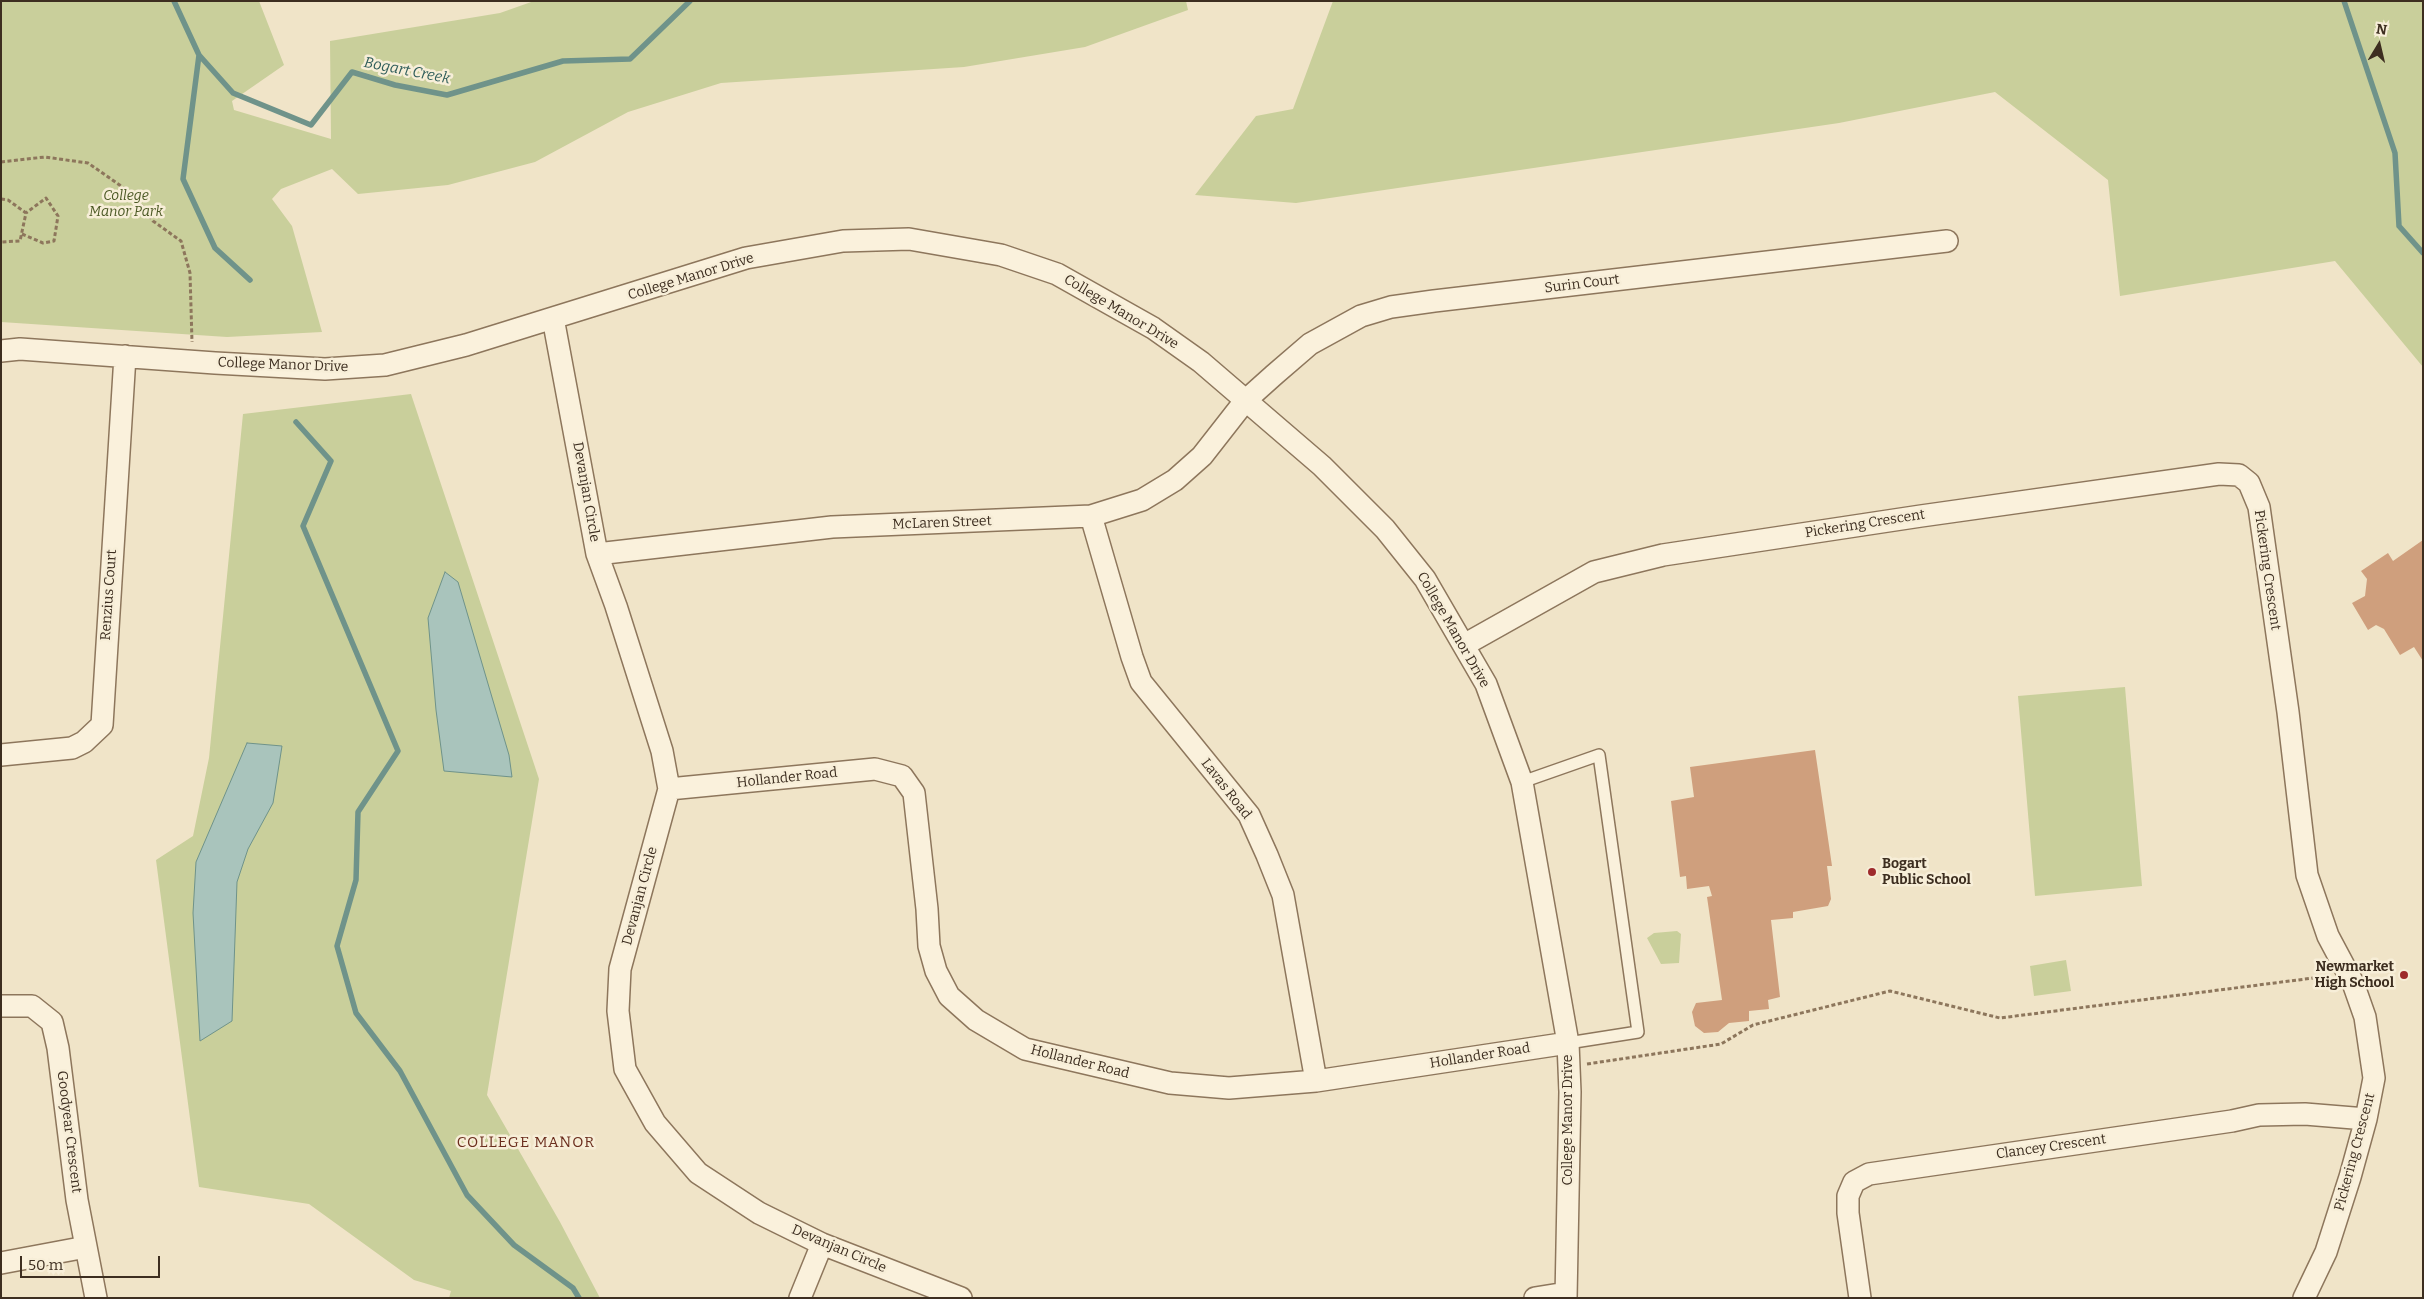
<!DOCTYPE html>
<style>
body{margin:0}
#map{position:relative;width:2424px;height:1299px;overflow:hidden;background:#f0e4c8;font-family:Bitter,serif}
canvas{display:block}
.frame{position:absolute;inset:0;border:2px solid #3d2e20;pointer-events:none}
.north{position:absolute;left:2354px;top:20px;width:50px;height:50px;-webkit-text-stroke:4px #f7eed8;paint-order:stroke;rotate:9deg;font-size:14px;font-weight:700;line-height:20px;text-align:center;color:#3d2e20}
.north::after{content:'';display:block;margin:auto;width:18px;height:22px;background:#3d2e20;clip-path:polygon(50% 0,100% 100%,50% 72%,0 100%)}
.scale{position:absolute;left:20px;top:1256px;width:140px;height:22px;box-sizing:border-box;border:2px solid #3d2e20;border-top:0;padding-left:6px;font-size:15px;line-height:18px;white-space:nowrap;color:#3d2e20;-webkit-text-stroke:4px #f7eed8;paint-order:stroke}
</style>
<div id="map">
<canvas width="2424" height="1299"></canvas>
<div class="frame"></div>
<div class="north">N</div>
<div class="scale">50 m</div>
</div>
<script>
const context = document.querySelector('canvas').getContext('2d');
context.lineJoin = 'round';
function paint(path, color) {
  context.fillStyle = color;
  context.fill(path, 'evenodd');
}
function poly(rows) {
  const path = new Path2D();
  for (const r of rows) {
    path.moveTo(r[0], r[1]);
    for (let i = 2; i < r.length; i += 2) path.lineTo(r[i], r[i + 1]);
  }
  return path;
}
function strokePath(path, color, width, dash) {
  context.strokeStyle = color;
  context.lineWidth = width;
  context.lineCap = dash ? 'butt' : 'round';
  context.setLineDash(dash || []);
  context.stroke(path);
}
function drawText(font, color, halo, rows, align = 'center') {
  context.font = font + ' Bitter,serif';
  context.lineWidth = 5;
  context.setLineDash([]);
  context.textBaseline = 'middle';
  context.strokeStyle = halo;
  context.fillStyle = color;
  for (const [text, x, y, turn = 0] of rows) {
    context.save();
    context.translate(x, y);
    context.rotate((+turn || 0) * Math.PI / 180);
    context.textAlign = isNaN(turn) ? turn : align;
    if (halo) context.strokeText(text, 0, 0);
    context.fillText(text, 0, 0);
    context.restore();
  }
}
const green = poly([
 [1,1,259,1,284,65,232,101,234,110,331,139,330,41,500,13,534,1,1186,1,1188,10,1085,47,964,67,721,83,628,112,535,162,448,185,358,194,332,169,281,189,272,199,292,226,322,332,227,337,1,322],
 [1333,1,2423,1,2423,367,2335,261,2120,296,2108,180,1995,92,1839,123,1296,203,1195,195,1256,116,1293,109],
 [411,394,539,779,487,1095,560,1222,600,1298,449,1298,451,1291,414,1280,309,1204,199,1187,156,860,193,836,209,758,243,414],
 [2125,687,2142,886,2035,896,2018,696],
 [1677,931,1681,934,1679,963,1661,964,1647,938,1654,933],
 [2066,960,2071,991,2034,996,2030,966]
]);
const water = poly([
 [445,572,458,582,509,755,512,777,444,771,436,710,428,618,445,572],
 [247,743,282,746,273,803,248,849,237,882,232,1021,200,1041,193,913,196,862,247,743]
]);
const stream = poly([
 [174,1,199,55,233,93,311,125,352,72,395,85,447,95,563,61,630,59,690,1],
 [2344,1,2395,153,2399,226,2423,253],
 [199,55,183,179,215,248,250,280],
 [296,422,331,461,303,526,398,751,358,812,356,880,337,946,356,1013,400,1071,467,1195,514,1245,573,1288,579,1298]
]);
const building = poly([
 [2423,540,2423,661,2414,647,2400,655,2384,629,2376,625,2368,630,2352,603,2365,596,2367,579,2361,571,2388,553,2393,561],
 [1815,750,1832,866,1827,866,1831,899,1828,906,1793,912,1793,918,1771,920,1780,997,1768,1000,1769,1009,1749,1011,1749,1021,1729,1023,1718,1032,1704,1033,1695,1026,1692,1012,1696,1003,1722,1000,1707,897,1712,896,1709,886,1687,889,1686,876,1680,877,1671,801,1694,797,1690,767]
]);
const path = poly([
 [1,162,45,157,88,163,134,195,153,221,181,241,190,273,192,342],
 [1,199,8,200,26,213,20,241,1,242],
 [22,234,43,243,54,241,58,216,46,198,26,213],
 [1587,1064,1721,1044,1753,1025,1890,991,2000,1018,2329,976]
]);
const service = poly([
 [1522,782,1599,755,1638,1032,1568,1043]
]);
const minor = poly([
 [553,318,597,554,616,606,662,751,669,789,620,969,618,1011,625,1069,655,1123,698,1173,759,1213,822,1244,961,1298],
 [1,351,20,349,215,363,325,369,385,365,466,345,746,258,843,241,909,239,1001,255,1057,274,1153,328,1201,362,1322,466,1385,529,1425,579,1486,684,1522,782,1568,1043,1570,1092,1566,1298],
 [1091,516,1132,657,1141,682,1249,815,1267,855,1283,895,1316,1081],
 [597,554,832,527,1091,516,1142,500,1175,480,1202,456,1245,401,1274,375,1310,344,1361,316,1391,307,1434,301,1947,241],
 [1464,645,1594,572,1663,555,1921,516,2219,474,2239,475,2249,483,2259,507,2288,712,2307,875,2328,936,2353,983,2365,1017,2374,1078,2366,1119,2350,1177,2326,1252,2304,1298],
 [1,755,72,748,84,742,102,725,125,356],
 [669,789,875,769,902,776,914,793,927,909,929,946,936,971,949,996,976,1020,1025,1049,1170,1083,1229,1088,1316,1081,1568,1043],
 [1,1006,32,1006,52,1022,58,1048,77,1200,96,1298],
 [1,1263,86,1247],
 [800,1298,822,1244],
 [1535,1298,1566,1293],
 [1860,1298,1848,1213,1848,1196,1854,1182,1869,1174,2232,1121,2259,1115,2305,1114,2366,1119]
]);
const markers = [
 [1872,872,5,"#9e2a2b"],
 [2404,975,5,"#9e2a2b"]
];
const parkNames = [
 ["College",126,196],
 ["Manor Park",126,212]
];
const streetNames = [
 ["College Manor Drive",691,277,-17],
 ["Surin Court",1582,284,-7],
 ["College Manor Drive",1121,312,31],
 ["College Manor Drive",283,365,2],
 ["Devanjan Circle",586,492,80],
 ["McLaren Street",942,523,-2],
 ["Pickering Crescent",1865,524,-9],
 ["Pickering Crescent",2267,570,82],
 ["Renzius Court",109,595,-86],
 ["College Manor Drive",1453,630,60],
 ["Hollander Road",787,778,-6],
 ["Lavas Road",1226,789,52],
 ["Devanjan Circle",640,896,-75],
 ["Hollander Road",1480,1056,-9],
 ["Hollander Road",1080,1062,14],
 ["College Manor Drive",1568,1120,-90],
 ["Goodyear Crescent",69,1132,83],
 ["Clancey Crescent",2051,1147,-8],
 ["Pickering Crescent",2355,1152,-75],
 ["Devanjan Circle",839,1249,23]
];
const poiNames = [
 ["Bogart",1882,864],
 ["Public School",1882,880],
 ["Newmarket",2394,967,"right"],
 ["High School",2394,983,"right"]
];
const waterNames = [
 ["Bogart Creek",407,71,11]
];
const neighbourhoodNames = [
 ["COLLEGE MANOR",526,1143]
];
paint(green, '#c9cf9b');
paint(water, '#a9c4bc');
strokePath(water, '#6f938a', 1);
strokePath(stream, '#6f938a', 5.5);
paint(building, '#cf9f7d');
strokePath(service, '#8d765c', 14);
strokePath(minor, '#8d765c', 24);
strokePath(path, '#8d765c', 3, [4, 2.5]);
strokePath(service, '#faf1dc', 11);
strokePath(minor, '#faf1dc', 21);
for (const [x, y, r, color] of markers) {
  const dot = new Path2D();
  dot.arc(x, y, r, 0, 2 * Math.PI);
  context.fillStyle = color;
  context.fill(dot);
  strokePath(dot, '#f7eed8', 2);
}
drawText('italic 14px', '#4d5a26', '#f7eed8', parkNames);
drawText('14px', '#3d2e20', '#f7eed8', streetNames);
drawText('bold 14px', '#3d2e20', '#f7eed8', poiNames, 'left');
drawText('italic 15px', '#2f5d5a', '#f7eed8', waterNames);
context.letterSpacing = '1px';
drawText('15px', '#6b2e1e', '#f7eed8', neighbourhoodNames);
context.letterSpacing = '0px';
</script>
